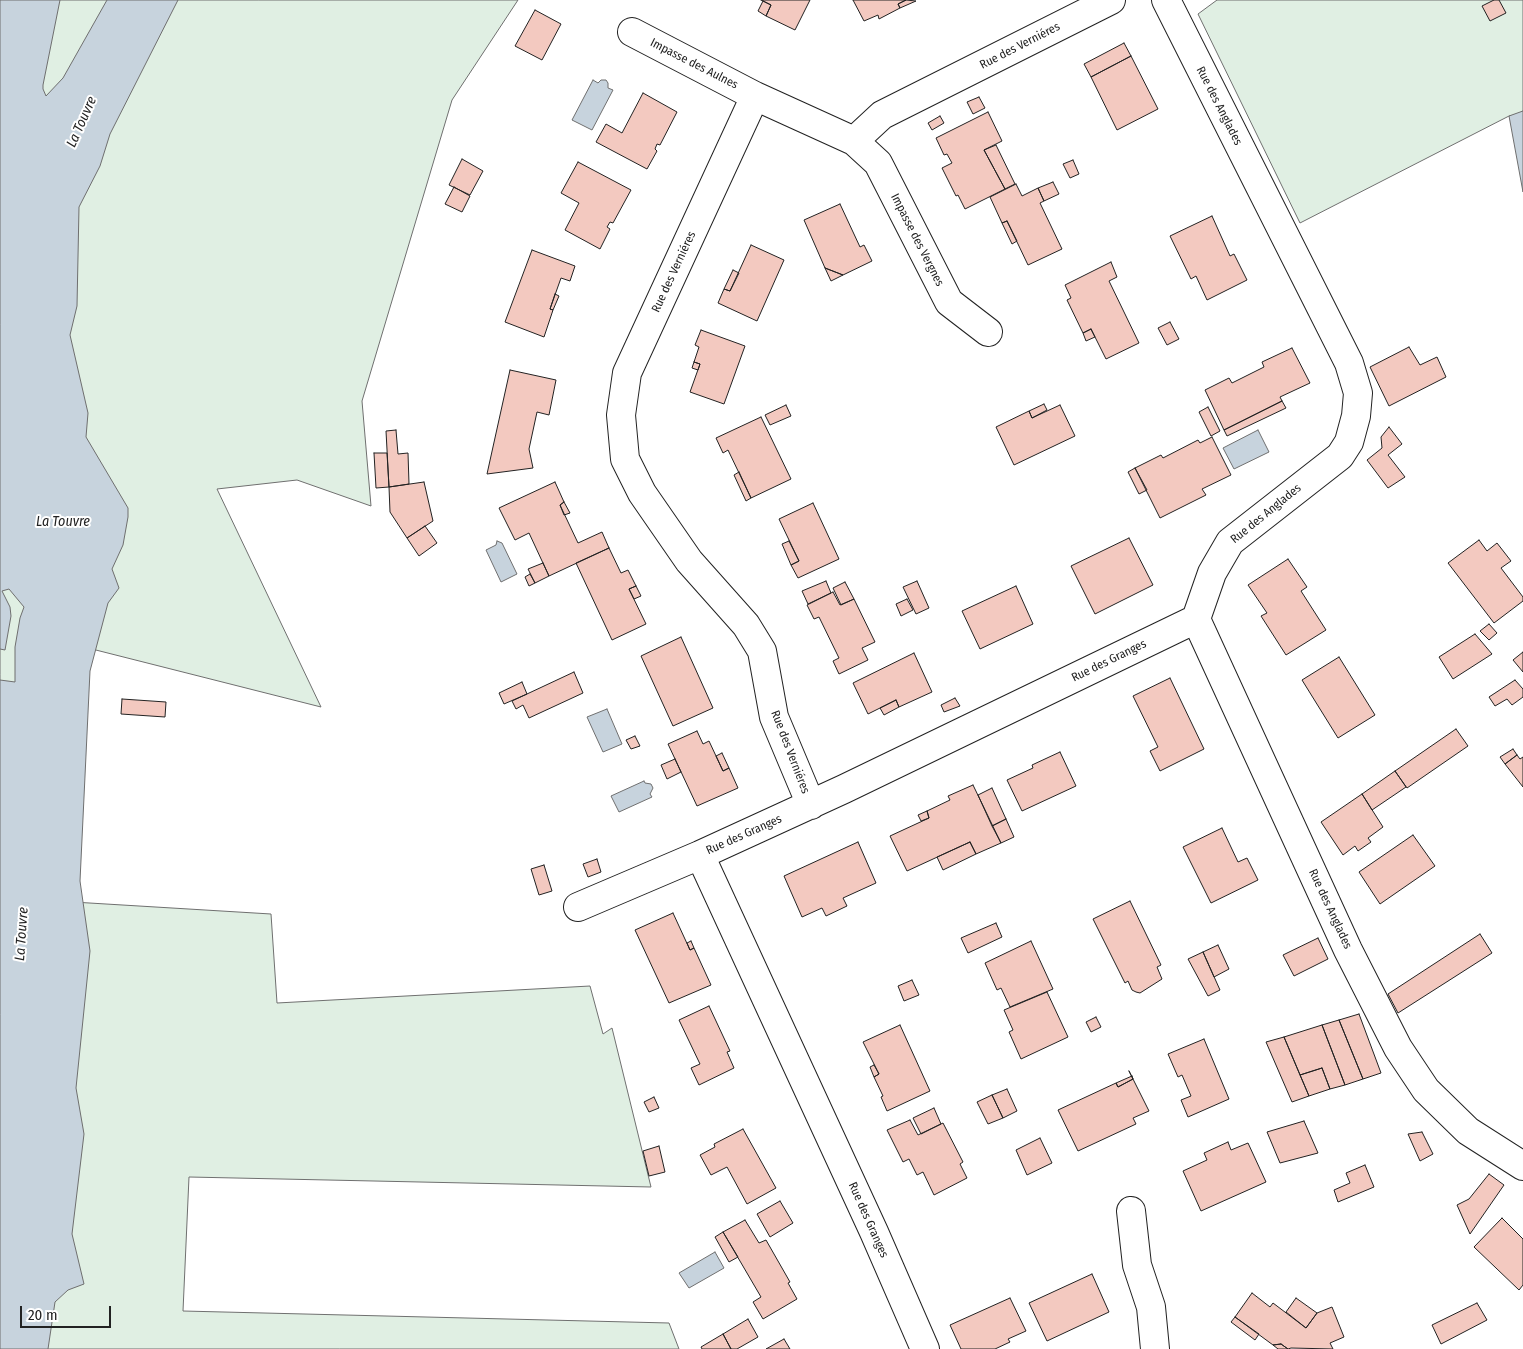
<!DOCTYPE html>
<meta charset="utf-8">
<style>
body{margin:0}
#map{position:relative;width:1523px;height:1349px;overflow:hidden;background:#fff;font-family:"Fira Sans Condensed",sans-serif}
canvas{display:block}
.scale{position:absolute;left:20px;top:1306px;width:91px;height:22px;box-sizing:border-box;border:2px solid #222;border-top:0;padding-left:6px;font-size:15px;line-height:18px;white-space:nowrap;color:#222;-webkit-text-stroke:4px #fff;paint-order:stroke}
</style>
<div id="map">
<canvas width="1523" height="1349"></canvas>
<div class="scale">20 m</div>
</div>
<script>
const context = document.querySelector('canvas').getContext('2d');
context.lineJoin = 'round';
function paint(path, color) {
  context.fillStyle = color;
  context.fill(path, 'evenodd');
}
function poly(rows) {
  const path = new Path2D();
  for (const r of rows) {
    path.moveTo(r[0], r[1]);
    for (let i = 2; i < r.length; i += 2) path.lineTo(r[i], r[i + 1]);
  }
  return path;
}
function strokePath(path, color, width, dash) {
  context.strokeStyle = color;
  context.lineWidth = width;
  context.lineCap = dash ? 'butt' : 'round';
  context.setLineDash(dash || []);
  context.stroke(path);
}
function drawText(font, color, halo, rows, align = 'center') {
  context.font = font + ' "Fira Sans Condensed",sans-serif';
  context.lineWidth = 4;
  context.setLineDash([]);
  context.textBaseline = 'middle';
  context.strokeStyle = halo;
  context.fillStyle = color;
  for (const [text, x, y, turn = 0] of rows) {
    context.save();
    context.translate(x, y);
    context.rotate((+turn || 0) * Math.PI / 180);
    context.textAlign = isNaN(turn) ? turn : align;
    if (halo) context.strokeText(text, 0, 0);
    context.fillText(text, 0, 0);
    context.restore();
  }
}
const green = poly([
 [0,0,518,0,452,100,362,401,371,506,297,480,217,489,321,707,84,647,73,902,271,914,277,1003,590,986,603,1034,612,1028,651,1187,189,1177,183,1311,669,1323,679,1349,0,1349,0,0],
 [1217,0,1523,0,1523,114,1509,116,1300,223,1198,14,1217,0]
]);
const water = poly([
 [0,0,60,0,43,85,43,89,46,96,63,78,107,0,178,0,110,134,100,166,79,207,77,306,70,335,88,413,86,437,128,508,128,517,123,545,112,569,119,588,108,603,90,671,80,881,90,951,76,1088,84,1134,72,1234,84,1284,68,1290,55,1302,48,1349,0,1349,0,680,15,682,15,647,20,618,24,607,9,589,2,591,10,607,11,616,5,650,0,649,0,0],
 [593,80,598,83,601,80,606,80,608,83,608,88,613,90,592,130,572,120,593,80],
 [1523,111,1523,192,1509,116,1523,111],
 [1258,430,1269,452,1234,469,1223,448,1258,430],
 [497,541,502,543,517,574,501,582,486,550,496,545,497,541],
 [607,709,622,744,603,752,587,717,607,709],
 [644,781,645,783,651,784,653,788,650,794,652,797,619,812,611,796,644,781],
 [715,1252,724,1268,689,1288,679,1273,715,1252]
]);
const building = poly([
 [761,0,810,0,795,30,766,16,771,5,761,0],
 [853,0,906,0,898,4,900,8,879,19,878,15,864,21,853,0],
 [906,0,916,1,900,8,898,4,906,0],
 [1494,0,1499,0,1506,13,1490,21,1482,6,1494,0],
 [763,1,771,5,766,16,758,11,763,1],
 [535,10,561,24,542,60,515,46,535,10],
 [1124,43,1131,56,1091,77,1084,64,1124,43],
 [1131,56,1158,109,1117,130,1091,77,1131,56],
 [643,93,677,112,660,145,657,144,655,149,657,151,647,169,596,142,606,124,622,133,643,93],
 [979,97,985,108,973,114,967,102,979,97],
 [988,112,1002,141,984,150,1005,189,965,209,958,195,956,196,942,168,952,163,947,154,944,155,936,138,988,112],
 [940,116,944,123,932,130,928,123,940,116],
 [996,145,1015,184,1005,189,984,150,996,145],
 [462,159,483,171,470,195,449,185,462,159],
 [1073,160,1079,174,1070,178,1063,164,1073,160],
 [578,162,631,190,613,223,610,222,607,227,610,229,600,249,565,230,579,203,561,193,578,162],
 [1053,182,1059,194,1044,201,1038,188,1053,182],
 [1016,184,1022,196,1038,188,1044,201,1040,203,1062,249,1028,265,1007,221,1002,223,990,197,1016,184],
 [454,187,470,196,462,212,445,204,454,187],
 [840,204,860,247,864,245,872,261,843,275,825,268,804,220,840,204],
 [1212,216,1230,256,1234,254,1247,280,1207,300,1196,276,1191,279,1170,236,1212,216],
 [1007,221,1017,241,1012,244,1002,223,1007,221],
 [751,245,784,260,757,321,718,303,724,289,730,291,751,245],
 [532,250,575,266,570,281,561,278,550,309,553,310,544,337,505,322,532,250],
 [1111,262,1117,277,1109,281,1139,343,1106,359,1091,329,1083,333,1067,300,1071,298,1065,285,1111,262],
 [825,268,843,275,831,281,825,268],
 [733,270,739,273,730,291,724,289,733,270],
 [555,294,559,296,553,310,550,309,555,294],
 [1170,322,1179,339,1167,345,1158,328,1170,322],
 [1091,329,1095,337,1086,341,1083,333,1091,329],
 [701,330,745,346,724,404,690,392,700,364,694,362,699,347,695,345,701,330],
 [1409,347,1420,365,1437,357,1446,377,1389,406,1370,367,1409,347],
 [1292,348,1310,383,1280,397,1282,401,1224,430,1205,390,1229,378,1232,383,1264,367,1262,362,1292,348],
 [694,362,700,364,698,370,692,368,694,362],
 [510,370,556,380,549,415,537,412,529,449,533,468,487,474,510,370],
 [1282,401,1286,408,1227,436,1224,430,1282,401],
 [1044,404,1047,410,1032,418,1029,411,1044,404],
 [786,405,791,416,770,425,765,415,786,405],
 [1060,405,1075,436,1014,465,996,427,1029,411,1032,418,1060,405],
 [1208,407,1220,431,1211,436,1199,412,1208,407],
 [761,417,791,479,751,498,728,450,723,453,716,438,761,417],
 [1389,427,1402,444,1388,455,1405,477,1388,488,1367,460,1382,448,1381,437,1389,427],
 [396,430,398,454,408,453,409,484,389,487,386,431,396,430],
 [1212,437,1231,475,1202,489,1206,495,1160,518,1135,468,1161,455,1163,458,1198,440,1200,443,1212,437],
 [374,453,387,453,389,487,376,488,374,453],
 [1135,468,1147,490,1139,494,1128,472,1135,468],
 [739,472,751,498,746,501,734,475,739,472],
 [424,482,433,521,407,538,390,512,389,487,424,482],
 [555,482,564,502,560,505,578,543,602,532,609,548,549,576,529,533,515,540,499,508,555,482],
 [564,502,570,513,564,515,560,505,564,502],
 [813,503,839,559,798,578,791,565,799,561,779,519,813,503],
 [425,526,437,543,419,556,407,538,425,526],
 [1129,538,1153,585,1095,614,1071,566,1129,538],
 [1479,540,1487,551,1497,543,1511,561,1501,568,1523,597,1523,601,1494,623,1448,563,1479,540],
 [789,541,799,561,791,565,782,544,789,541],
 [609,548,621,573,628,570,636,586,629,589,646,624,612,640,576,563,609,548],
 [1288,559,1307,587,1301,591,1326,630,1286,655,1261,616,1267,613,1248,585,1288,559],
 [543,563,549,576,535,583,528,569,543,563],
 [530,574,535,583,529,586,525,577,530,574],
 [826,581,831,593,808,604,802,591,826,581],
 [917,581,929,608,916,614,903,587,917,581],
 [845,582,854,599,841,605,833,588,845,582],
 [636,586,641,596,634,599,629,589,636,586],
 [1016,586,1033,624,980,649,962,611,1016,586],
 [833,592,840,605,854,599,875,642,862,648,868,660,839,674,833,661,839,658,819,617,814,619,807,605,833,592],
 [907,599,913,610,901,616,896,604,907,599],
 [1489,624,1497,633,1489,640,1480,631,1489,624],
 [1475,634,1492,654,1453,679,1439,657,1475,634],
 [681,637,713,708,673,726,641,656,681,637],
 [1523,652,1523,672,1513,660,1523,652],
 [914,653,932,692,899,707,896,700,868,714,853,683,914,653],
 [1339,657,1375,715,1338,738,1302,680,1339,657],
 [574,672,583,693,529,718,523,705,516,709,512,701,574,672],
 [1170,678,1204,749,1160,771,1150,751,1158,747,1133,696,1170,678],
 [1515,680,1523,689,1523,697,1512,705,1507,699,1495,706,1489,697,1515,680],
 [522,682,527,694,504,704,499,693,522,682],
 [955,698,960,706,944,712,941,705,955,698],
 [122,699,166,702,165,717,121,714,122,699],
 [896,700,899,707,884,715,880,708,896,700],
 [1456,729,1468,746,1407,788,1395,771,1456,729],
 [697,731,703,744,709,741,723,771,729,768,738,788,697,806,668,744,697,731],
 [635,736,640,746,631,749,626,740,635,736],
 [1513,749,1517,755,1505,764,1500,757,1513,749],
 [1060,752,1076,786,1022,811,1007,780,1033,768,1032,765,1060,752],
 [722,753,729,768,723,771,716,756,722,753],
 [1517,755,1520,759,1523,757,1523,787,1505,764,1517,755],
 [675,759,681,772,667,779,661,765,675,759],
 [1395,771,1406,787,1372,810,1362,794,1395,771],
 [973,785,1001,843,976,854,970,842,907,871,890,836,929,818,927,811,950,800,948,796,973,785],
 [992,788,1006,819,992,826,978,795,992,788],
 [1362,794,1383,827,1368,838,1371,842,1358,851,1355,846,1343,855,1321,822,1362,794],
 [927,811,929,818,921,821,918,815,927,811],
 [1006,819,1014,837,1001,843,992,826,1006,819],
 [1222,828,1238,862,1247,858,1258,880,1211,903,1183,847,1222,828],
 [1413,835,1435,866,1380,904,1359,872,1413,835],
 [858,842,876,883,843,898,847,906,826,916,822,908,802,917,784,876,858,842],
 [970,842,976,854,943,870,937,857,970,842],
 [597,859,601,872,588,877,583,864,597,859],
 [544,865,552,891,539,895,531,869,544,865],
 [1130,901,1161,965,1157,967,1162,979,1140,993,1136,992,1132,990,1128,981,1125,983,1093,919,1130,901],
 [673,913,690,950,694,948,711,985,669,1003,635,930,673,913],
 [996,923,1002,937,968,953,961,938,996,923],
 [1480,934,1492,953,1398,1013,1388,994,1480,934],
 [1318,938,1328,959,1294,976,1283,955,1318,938],
 [691,941,694,948,690,950,687,943,691,941],
 [1031,941,1053,989,1010,1007,1001,988,997,990,985,963,1031,941],
 [1218,945,1229,969,1214,977,1203,952,1218,945],
 [1203,952,1220,990,1208,996,1188,959,1203,952],
 [912,980,919,995,904,1001,898,986,912,980],
 [1047,992,1068,1037,1021,1059,1009,1032,1013,1030,1004,1010,1047,992],
 [709,1006,730,1051,727,1052,734,1068,699,1085,691,1068,700,1064,679,1020,709,1006],
 [1359,1014,1381,1073,1363,1079,1339,1020,1359,1014],
 [1096,1017,1101,1027,1091,1032,1086,1022,1096,1017],
 [1339,1020,1363,1079,1345,1085,1322,1025,1339,1020],
 [900,1025,930,1091,887,1111,881,1097,883,1096,874,1077,879,1074,863,1042,900,1025],
 [1322,1025,1345,1085,1330,1089,1322,1068,1300,1075,1284,1037,1322,1025],
 [1284,1037,1309,1096,1292,1102,1266,1042,1284,1037],
 [1204,1039,1229,1099,1188,1117,1181,1100,1191,1096,1182,1075,1178,1077,1168,1054,1204,1039],
 [874,1065,879,1074,874,1077,870,1067,874,1065],
 [1322,1068,1330,1089,1309,1096,1300,1075,1322,1068],
 [1129,1071,1149,1111,1133,1118,1136,1124,1078,1151,1058,1110,1116,1083,1118,1087,1133,1079,1129,1071],
 [1132,1076,1133,1079,1118,1087,1116,1083,1132,1076],
 [1007,1089,1017,1111,1003,1118,992,1095,1007,1089],
 [992,1095,1003,1118,988,1124,977,1102,992,1095],
 [654,1097,659,1108,649,1112,644,1102,654,1097],
 [934,1108,941,1124,921,1134,913,1118,934,1108],
 [910,1120,918,1135,943,1123,963,1162,960,1164,967,1178,934,1195,923,1172,917,1175,909,1159,903,1162,887,1130,910,1120],
 [1304,1121,1318,1153,1280,1163,1267,1132,1304,1121],
 [743,1129,776,1188,747,1204,727,1167,711,1175,700,1155,715,1147,714,1144,743,1129],
 [1422,1132,1433,1154,1420,1161,1408,1134,1422,1132],
 [1040,1138,1052,1163,1027,1175,1016,1150,1040,1138],
 [1228,1142,1231,1150,1248,1143,1266,1182,1201,1211,1183,1171,1207,1160,1204,1153,1228,1142],
 [659,1146,665,1172,649,1176,643,1151,659,1146],
 [1365,1165,1374,1187,1338,1202,1334,1190,1350,1183,1346,1173,1365,1165],
 [1489,1174,1504,1185,1470,1234,1457,1205,1469,1199,1489,1174],
 [780,1201,793,1223,770,1237,757,1214,780,1201],
 [1502,1218,1523,1239,1523,1285,1519,1290,1474,1247,1502,1218],
 [745,1220,759,1243,766,1240,790,1282,788,1283,797,1299,763,1319,753,1302,761,1297,723,1232,745,1220],
 [723,1232,738,1257,729,1262,715,1237,723,1232],
 [1092,1274,1109,1312,1047,1341,1029,1303,1092,1274],
 [1252,1293,1270,1307,1273,1303,1306,1328,1317,1313,1332,1307,1344,1337,1330,1343,1333,1349,1291,1348,1288,1349,1281,1344,1273,1345,1235,1317,1252,1293],
 [1010,1298,1026,1331,1008,1339,1010,1342,995,1349,961,1349,950,1325,1010,1298],
 [1296,1298,1317,1313,1306,1328,1286,1312,1296,1298],
 [1477,1303,1487,1320,1441,1344,1432,1325,1477,1303],
 [1235,1317,1259,1334,1255,1340,1231,1322,1235,1317],
 [748,1319,758,1337,737,1349,731,1349,723,1334,748,1319],
 [723,1334,731,1349,702,1349,701,1347,723,1334],
 [784,1339,790,1349,766,1349,784,1339],
 [1281,1344,1288,1349,1278,1349,1273,1345,1281,1344]
]);
const minor = poly([
 [1166,0,1349,363,1358,393,1356,416,1349,442,1340,456,1230,542,1212,573,1196,619,1348,950,1398,1048,1426,1090,1468,1131,1523,1166],
 [632,32,755,96],
 [854,141,878,163,949,302,988,332],
 [811,805,774,717,762,651,746,625,689,561,642,493,625,459,621,415,627,373,755,96,854,141,882,115,1111,0],
 [578,907,700,855],
 [1131,1211,1137,1265,1151,1307,1155,1349],
 [925,1349,874,1232,700,855,844,789,1196,619]
]);
const streetNames = [
 ["Rue des Verniéres",1020,46,-27],
 ["Impasse des Aulnes",694,64,27],
 ["Rue des Anglades",1219,106,63],
 ["Impasse des Vergnes",917,240,63],
 ["Rue des Verniéres",674,272,-65],
 ["Rue des Anglades",1266,514,-39],
 ["Rue des Granges",1109,661,-26],
 ["Rue des Verniéres",790,752,69],
 ["Rue des Granges",744,835,-24],
 ["Rue des Anglades",1330,909,65],
 ["Rue des Granges",868,1220,66]
];
const waterNames = [
 ["La Touvre",82,122,-66],
 ["La Touvre",63,522],
 ["La Touvre",22,934,-86]
];
paint(green, '#e0efe3');
strokePath(green, '#6f6f6f', 1);
paint(water, '#c7d3dd');
strokePath(water, '#6f6f6f', 1);
paint(building, '#f3c9c0');
strokePath(building, '#222', 1);
strokePath(minor, '#222', 30);
strokePath(minor, '#fff', 28);
drawText('12px', '#222', '#fff', streetNames);
drawText('italic 14px', '#222', '#fff', waterNames);
</script>
